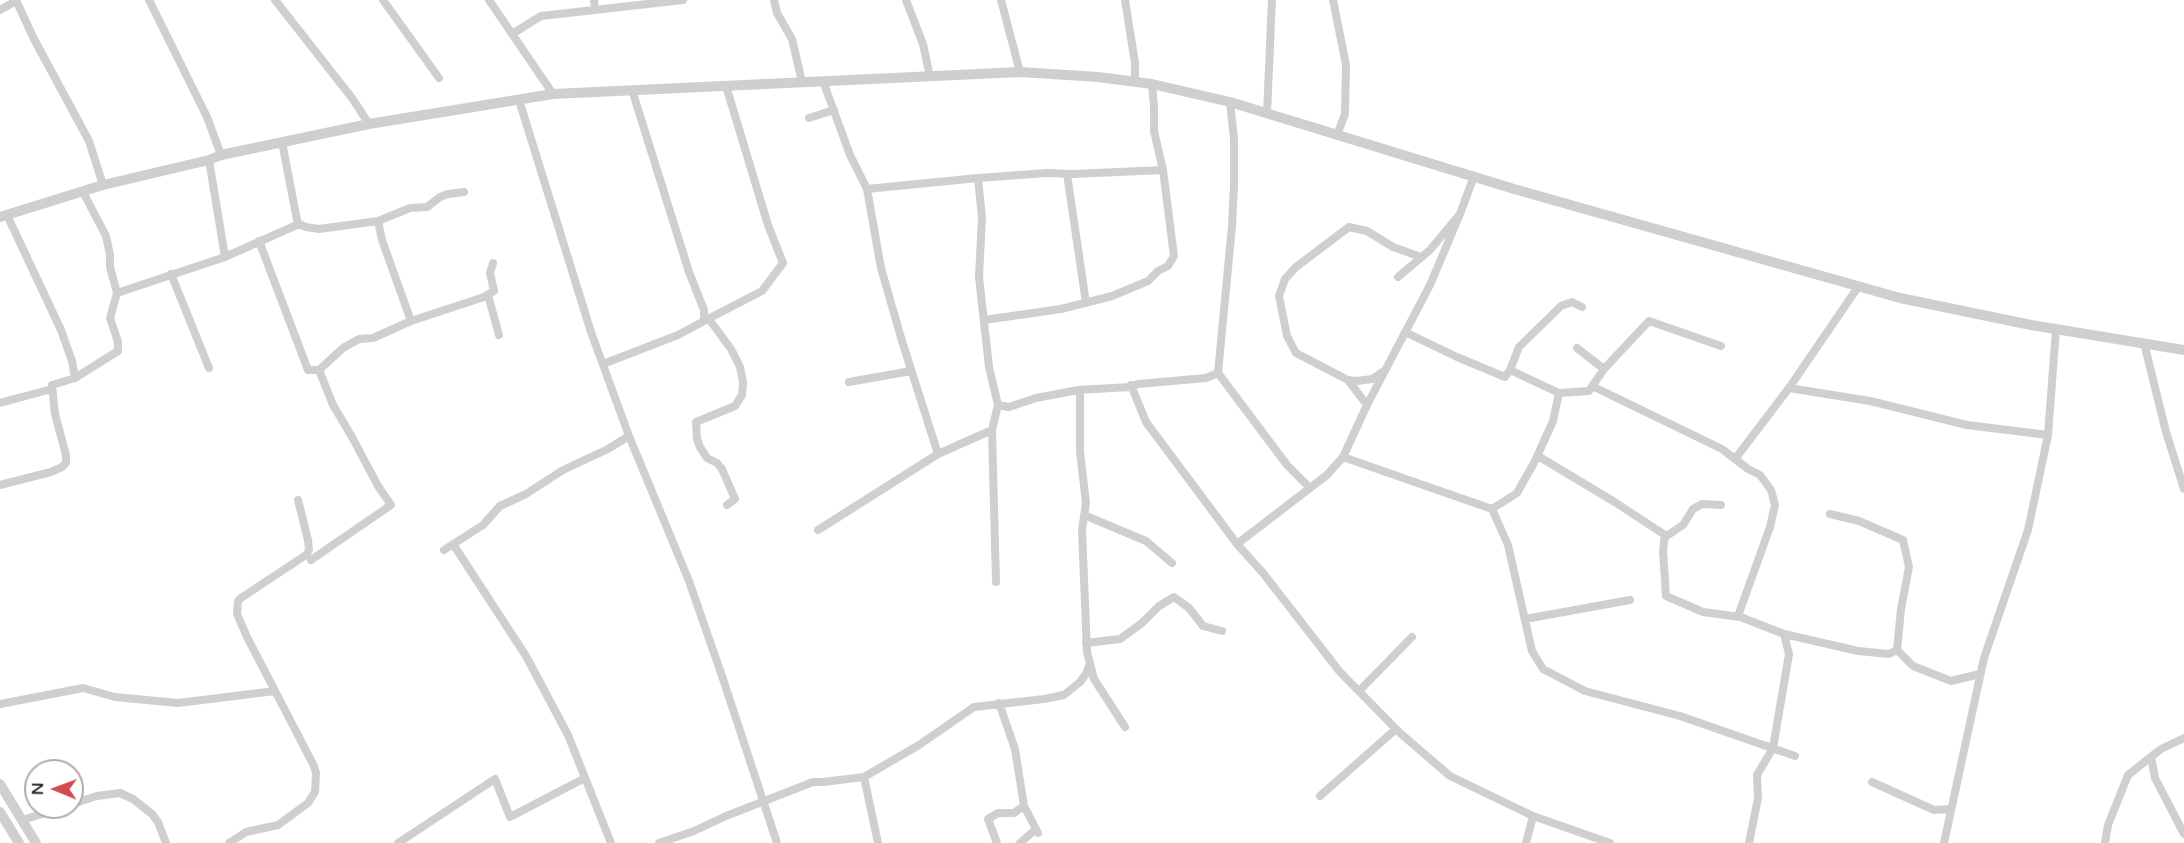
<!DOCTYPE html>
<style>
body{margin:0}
#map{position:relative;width:2184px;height:843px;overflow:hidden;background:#fff;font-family:"Varela Round",sans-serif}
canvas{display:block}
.north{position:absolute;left:24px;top:759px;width:60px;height:60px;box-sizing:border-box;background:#fff;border:2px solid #adadad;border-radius:50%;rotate:271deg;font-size:16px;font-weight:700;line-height:24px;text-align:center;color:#323232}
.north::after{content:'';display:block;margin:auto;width:21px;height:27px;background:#d34a50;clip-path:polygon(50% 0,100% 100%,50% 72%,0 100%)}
</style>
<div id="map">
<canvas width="2184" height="843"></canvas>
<div class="north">N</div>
</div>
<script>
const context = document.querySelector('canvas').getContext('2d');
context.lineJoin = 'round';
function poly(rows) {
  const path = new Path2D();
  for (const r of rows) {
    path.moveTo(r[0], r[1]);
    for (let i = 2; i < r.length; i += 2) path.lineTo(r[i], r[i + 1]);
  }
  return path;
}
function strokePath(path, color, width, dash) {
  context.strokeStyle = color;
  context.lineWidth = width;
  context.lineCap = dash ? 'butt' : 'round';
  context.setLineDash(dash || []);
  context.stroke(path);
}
const minor = poly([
 [16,0,34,39,89,141,103,185],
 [149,0,207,117,221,155],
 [275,0,352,98,369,124],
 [383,0,439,78],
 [489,0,553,94],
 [594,0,595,10],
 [774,0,777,13,792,39,802,82],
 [906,0,923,44,930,77],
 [1001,0,1020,72],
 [1125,0,1135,63,1135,81],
 [1333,0,1346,65,1345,114,1337,135],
 [0,10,16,1],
 [512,34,541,16,683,0],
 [823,81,850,155,867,189],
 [1152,84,1154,106,1154,131,1163,170,1073,174,1047,173,978,178,982,218,979,277,989,367,998,405,1009,407,1036,398,1078,390,1130,387,1138,384,1206,378,1218,373],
 [519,100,591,332,629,436,689,581,722,676,777,843],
 [1230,102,1234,139,1234,186,1232,226,1218,373,1287,465,1310,488],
 [1267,113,1272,0],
 [809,118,834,110],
 [282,142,297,220,299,224,306,227,319,229,378,221,410,208,427,207,440,197,448,194,464,192],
 [1067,174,1086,303],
 [978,178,867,189,881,268,902,341,938,454,992,430,998,405],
 [378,221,382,240,411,321],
 [259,241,308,370,319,370,343,348,359,339,373,338,411,321,484,297,494,291,490,273,493,263],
 [225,257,299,224],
 [171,274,209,368],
 [1398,277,1430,250,1460,214,1474,176],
 [117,293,225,257,209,160],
 [488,295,499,335],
 [709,319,731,349,740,367,743,382,742,395,735,406,696,422,697,439,700,447,707,458,717,463,722,469,735,499,727,505],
 [984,320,1061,309,1112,296,1148,281,1158,271,1168,266,1174,256,1163,170],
 [704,321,762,291,783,263,768,225,726,86],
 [1405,332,1457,357,1505,377,1510,370,1559,393],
 [2144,343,2166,432,2184,489],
 [1577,348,1604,369],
 [603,364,678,335,704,321,704,310,689,272,632,90],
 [1510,370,1519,347,1561,306,1572,302,1582,307],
 [1384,371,1372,379,1357,381,1348,380,1296,353,1287,336,1279,296,1285,279,1296,267,1349,227,1367,231,1393,247,1421,257],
 [75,378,118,351,118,342,110,318,117,293,110,267,110,255,106,236,83,192],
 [1348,380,1367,405],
 [849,382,911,371],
 [1131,385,1146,422,1237,544,1263,573,1340,672,1400,733,1450,776,1533,816,1610,843],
 [1592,386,1722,449,1748,469,1760,475,1771,490,1775,505,1770,527,1738,616,1784,634,1858,651,1889,654,1897,650],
 [1789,388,1870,401,1967,425,2048,435],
 [1080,390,1080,452,1086,503,1082,530,1087,652,1094,679,1125,727],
 [0,403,52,389],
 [992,430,996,582],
 [1538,456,1613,501,1665,535,1663,551,1666,596,1703,612,1740,617],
 [1343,457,1492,509,1508,545,1532,651,1543,669,1585,691,1680,716,1795,756],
 [1735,459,1789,388,1858,287],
 [0,485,51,472,62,467,66,463,66,455,55,414,52,385,75,378,72,361,61,330,7,215],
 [1492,509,1517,493,1535,461,1553,421,1559,393,1589,391,1604,369,1649,321,1721,346],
 [1830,514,1859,521,1903,540,1909,567,1901,609,1897,650,1913,666,1951,681,1980,674],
 [1084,515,1146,541,1172,563],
 [818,530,938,454],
 [1665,537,1683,525,1693,509,1702,504,1721,505],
 [453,544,526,656,568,735,611,843],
 [1237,544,1327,475,1343,457,1367,405,1430,285,1460,214],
 [444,550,483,525,500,506,526,494,563,470,608,449,629,436],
 [311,560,391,505,378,486,352,437,333,405,319,370],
 [1525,619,1630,600],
 [1086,643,1120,639,1142,623,1159,606,1174,597,1189,608,1203,626,1222,631],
 [1359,691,1412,637],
 [999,703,1015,749,1024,806,1038,833],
 [0,704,83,688,115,697,178,703,275,691],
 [2151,757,2155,778,2184,834],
 [864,777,878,843],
 [1872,782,1934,810,1951,809],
 [1320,796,1396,729],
 [72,804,97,796,120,793,133,799,152,814,158,822,166,843],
 [22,820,65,807],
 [229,843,246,832,278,825,308,803,315,792,316,773,314,766,247,637,237,614,238,601,241,598,306,555,309,550,308,540,298,500],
 [398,843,495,779,510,817,585,778],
 [659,843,694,831,726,816,813,782,823,782,864,777,919,745,974,707,1044,699,1064,695,1080,682,1086,674,1090,663],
 [997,843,988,819,998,813,1014,813,1024,806],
 [1020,843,1036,829],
 [1526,843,1533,816],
 [1749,843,1758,798,1757,775,1773,748,1789,654,1784,634],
 [1944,843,1984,658,2028,530,2048,435,2056,329],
 [2105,843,2108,825,2128,775,2161,749,2184,738]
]);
const tertiary = poly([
 [0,217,103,185,209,160,221,155,369,124,553,94,1020,72,1098,77,1152,84,1230,102,1514,189,1900,298,2031,325,2184,350],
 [0,784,36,843],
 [0,812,19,843]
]);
strokePath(minor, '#cfcfcf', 8);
strokePath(tertiary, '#cfcfcf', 10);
</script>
